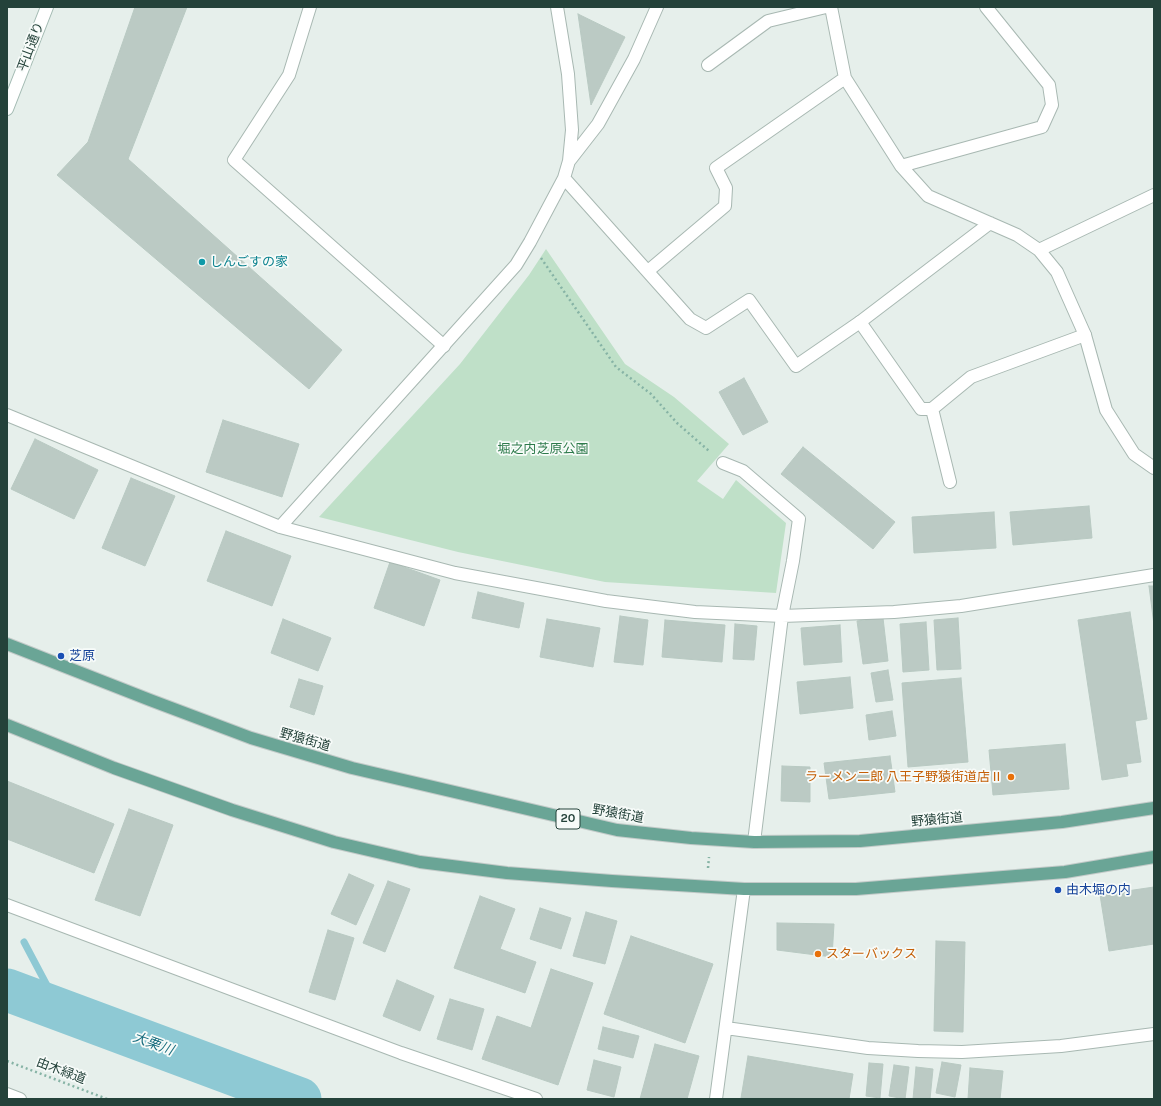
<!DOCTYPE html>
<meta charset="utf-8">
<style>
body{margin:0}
#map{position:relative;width:1161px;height:1106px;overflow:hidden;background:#e6efeb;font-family:Karla,sans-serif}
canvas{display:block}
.frame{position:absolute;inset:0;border:8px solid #24423a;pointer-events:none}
</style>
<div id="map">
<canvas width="1161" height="1106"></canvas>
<div class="frame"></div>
</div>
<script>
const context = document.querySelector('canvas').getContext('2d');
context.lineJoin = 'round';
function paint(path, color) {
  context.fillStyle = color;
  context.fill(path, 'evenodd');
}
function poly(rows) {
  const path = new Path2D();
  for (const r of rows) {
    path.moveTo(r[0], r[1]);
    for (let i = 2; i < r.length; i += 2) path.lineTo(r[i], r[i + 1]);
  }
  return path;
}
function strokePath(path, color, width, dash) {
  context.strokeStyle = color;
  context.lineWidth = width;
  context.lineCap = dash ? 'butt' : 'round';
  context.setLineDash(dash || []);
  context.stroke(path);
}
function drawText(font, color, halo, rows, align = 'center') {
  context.font = font + ' Karla,"Noto Sans JP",sans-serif';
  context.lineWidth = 3.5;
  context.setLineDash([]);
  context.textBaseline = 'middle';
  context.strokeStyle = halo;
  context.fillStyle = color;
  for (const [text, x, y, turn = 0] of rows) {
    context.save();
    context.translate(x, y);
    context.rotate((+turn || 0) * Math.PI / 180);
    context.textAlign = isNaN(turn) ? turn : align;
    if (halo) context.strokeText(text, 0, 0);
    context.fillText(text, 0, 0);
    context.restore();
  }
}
const green = poly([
 [546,249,625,364,674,397,729,444,697,481,723,499,736,480,786,523,776,593,605,582,458,552,319,517,460,364,529,275]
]);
const stream = poly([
 [24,942,60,1010]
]);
const river = poly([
 [7,990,300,1099]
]);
const building = poly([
 [135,7,187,7,128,159,342,350,309,389,57,175,88,142,135,7],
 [578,14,625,37,591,105,578,14],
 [744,378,768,422,743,435,719,392,744,378],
 [223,420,299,444,282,497,206,472,223,420],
 [35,439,98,470,74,519,11,489,35,439],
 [803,447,895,522,873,549,781,474,803,447],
 [131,478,175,496,145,566,102,548,131,478],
 [1089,506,1092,538,1013,545,1010,512,1089,506],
 [994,512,996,548,914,553,912,517,994,512],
 [226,531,291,556,272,606,207,581,226,531],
 [390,562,440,580,424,626,374,608,390,562],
 [1149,586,1154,586,1154,625,1149,586],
 [478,592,524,603,519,628,472,618,478,592],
 [1130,612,1147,719,1135,721,1141,762,1126,764,1128,776,1102,780,1078,620,1130,612],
 [620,616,648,620,643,665,614,662,620,616],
 [883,618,888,661,863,664,857,621,883,618],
 [958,618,961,669,937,670,934,620,958,618],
 [283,619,331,638,318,671,271,653,283,619],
 [547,619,600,628,593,667,540,657,547,619],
 [665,620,725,625,722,662,662,657,665,620],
 [926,622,929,670,903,672,900,624,926,622],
 [735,624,757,626,754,660,733,659,735,624],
 [840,625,842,662,804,665,801,628,840,625],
 [888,670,893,700,876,702,871,673,888,670],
 [850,677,853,708,800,714,797,682,850,677],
 [961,678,968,762,908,767,902,683,961,678],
 [299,679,323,686,314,715,290,707,299,679],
 [892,711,896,736,869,740,866,715,892,711],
 [1065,744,1069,789,993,795,989,750,1065,744],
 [890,756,895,792,829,799,824,763,890,756],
 [782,766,810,767,810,802,781,801,782,766],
 [7,781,114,824,94,873,7,839,7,781],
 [129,809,173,825,140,916,95,900,129,809],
 [349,874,374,885,356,925,331,914,349,874],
 [388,881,410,889,385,952,363,943,388,881],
 [1154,887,1154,944,1109,951,1100,895,1154,887],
 [480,896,515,909,500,949,536,962,525,993,454,968,480,896],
 [540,908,571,918,561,949,530,939,540,908],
 [586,912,617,921,605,964,573,956,586,912],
 [777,923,834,924,832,957,777,950,777,923],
 [328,930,354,938,335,1000,309,992,328,930],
 [631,936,713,964,685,1043,604,1014,631,936],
 [936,941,965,942,963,1032,934,1031,936,941],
 [551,969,593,983,558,1085,482,1059,497,1016,531,1028,551,969],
 [397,980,434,996,420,1031,383,1016,397,980],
 [450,999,484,1009,472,1050,437,1039,450,999],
 [603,1027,639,1036,633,1058,598,1049,603,1027],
 [655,1044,699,1056,687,1099,640,1099,655,1044],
 [748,1056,853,1074,849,1099,741,1098,748,1056],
 [594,1060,621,1067,614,1097,587,1090,594,1060],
 [942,1062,961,1065,955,1097,936,1093,942,1062],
 [869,1063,883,1064,880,1098,866,1096,869,1063],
 [894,1065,909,1067,905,1099,889,1096,894,1065],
 [916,1067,933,1069,930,1099,913,1099,916,1067],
 [970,1068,1003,1071,1000,1099,968,1099,970,1068]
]);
const path = poly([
 [541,258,616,367,651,394,677,423,709,451],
 [708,868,709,857],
 [7,1061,107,1099]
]);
const lane = poly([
 [310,7,289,75,234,160,444,346],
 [860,322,921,409,932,409,971,377,1085,335],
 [932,409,950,482]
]);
const street = poly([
 [831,7,845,78,901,166,928,196,1017,235,1039,250,1057,272,1085,335,1106,410,1134,454,1154,468],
 [708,65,768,21,826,7],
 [570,160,598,124,634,59,657,7],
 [901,166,1042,127,1052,105,1049,85,986,7],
 [564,178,690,319,706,328,749,300,796,366,860,322,990,223],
 [1039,250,1154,195],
 [648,271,725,206,726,188,716,168,845,78],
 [7,415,280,527,455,573,606,601,695,612,782,616,894,612,961,606,1154,575],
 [723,463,743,471,799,519,793,561,782,616,754,842],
 [280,527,516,265,530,242,564,178,569,161,572,130,568,74,557,7],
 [7,905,401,1053,536,1099],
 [726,1028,868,1048,918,1051,962,1052,1061,1046,1154,1034],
 [7,1094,20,1099],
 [716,1099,744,889]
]);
const secondary = poly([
 [7,109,47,7]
]);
const primary = poly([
 [7,644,150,700,251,738,352,768,617,830,691,838,754,842,860,841,1062,822,1154,808],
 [7,725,114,768,232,810,334,842,420,862,507,873,612,881,744,889,856,889,1065,872,1154,857]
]);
const markers = [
 [202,262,4,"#0f9aa8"],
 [61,656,4,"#1a4fb4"],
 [1011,777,4,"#e8710a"],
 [1058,890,4,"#1a4fb4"],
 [818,954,4,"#e8710a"]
];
const shields = [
 [568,819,24]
];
const shieldNames = [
 ["20",568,819]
];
const streetNames = [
 ["平山通り",31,47,-69],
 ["野猿街道",305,740,16],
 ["野猿街道",618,814,10],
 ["野猿街道",937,820,-5],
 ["由木緑道",61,1071,21]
];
const cultureNames = [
 ["しんごすの家",210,262]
];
const parkNames = [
 ["堀之内芝原公園",543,449]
];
const transitNames = [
 ["芝原",69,656],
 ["由木堀の内",1066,890]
];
const foodNames = [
 ["ラーメン二郎 八王子野猿街道店Ⅱ",1003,777],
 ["スターバックス",826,954,"left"]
];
const waterNames = [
 ["大栗川",153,1044,20]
];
paint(green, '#bfe0c8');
strokePath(stream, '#8ec9d4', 7);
strokePath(river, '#8ec9d4', 43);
paint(building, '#bbcac4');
strokePath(building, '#b8c9c2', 1);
strokePath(lane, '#a8b8b2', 14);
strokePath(street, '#a8b8b2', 14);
strokePath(secondary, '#a4bbb3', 14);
strokePath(primary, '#c2cac8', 14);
strokePath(path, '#86b3a5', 2.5, [2, 3]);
strokePath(lane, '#fff', 12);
strokePath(street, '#fff', 12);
strokePath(secondary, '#fff', 12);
strokePath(primary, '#6aa596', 12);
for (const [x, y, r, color] of markers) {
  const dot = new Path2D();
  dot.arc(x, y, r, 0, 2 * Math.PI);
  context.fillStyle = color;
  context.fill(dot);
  strokePath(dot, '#f7fbf9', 1.5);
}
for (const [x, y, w] of shields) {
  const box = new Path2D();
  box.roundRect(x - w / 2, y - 10, w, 20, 3);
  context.fillStyle = '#f7fbf9';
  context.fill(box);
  strokePath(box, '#24423a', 1);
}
drawText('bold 12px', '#24423a', null, shieldNames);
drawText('13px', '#24423a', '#f7fbf9', streetNames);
drawText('13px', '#0d838f', '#f7fbf9', cultureNames, 'left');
drawText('13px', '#2d7a4b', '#f7fbf9', parkNames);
drawText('13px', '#164399', '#f7fbf9', transitNames, 'left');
drawText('13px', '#c56008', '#f7fbf9', foodNames, 'right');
drawText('italic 14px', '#1c6f80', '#f7fbf9', waterNames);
</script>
